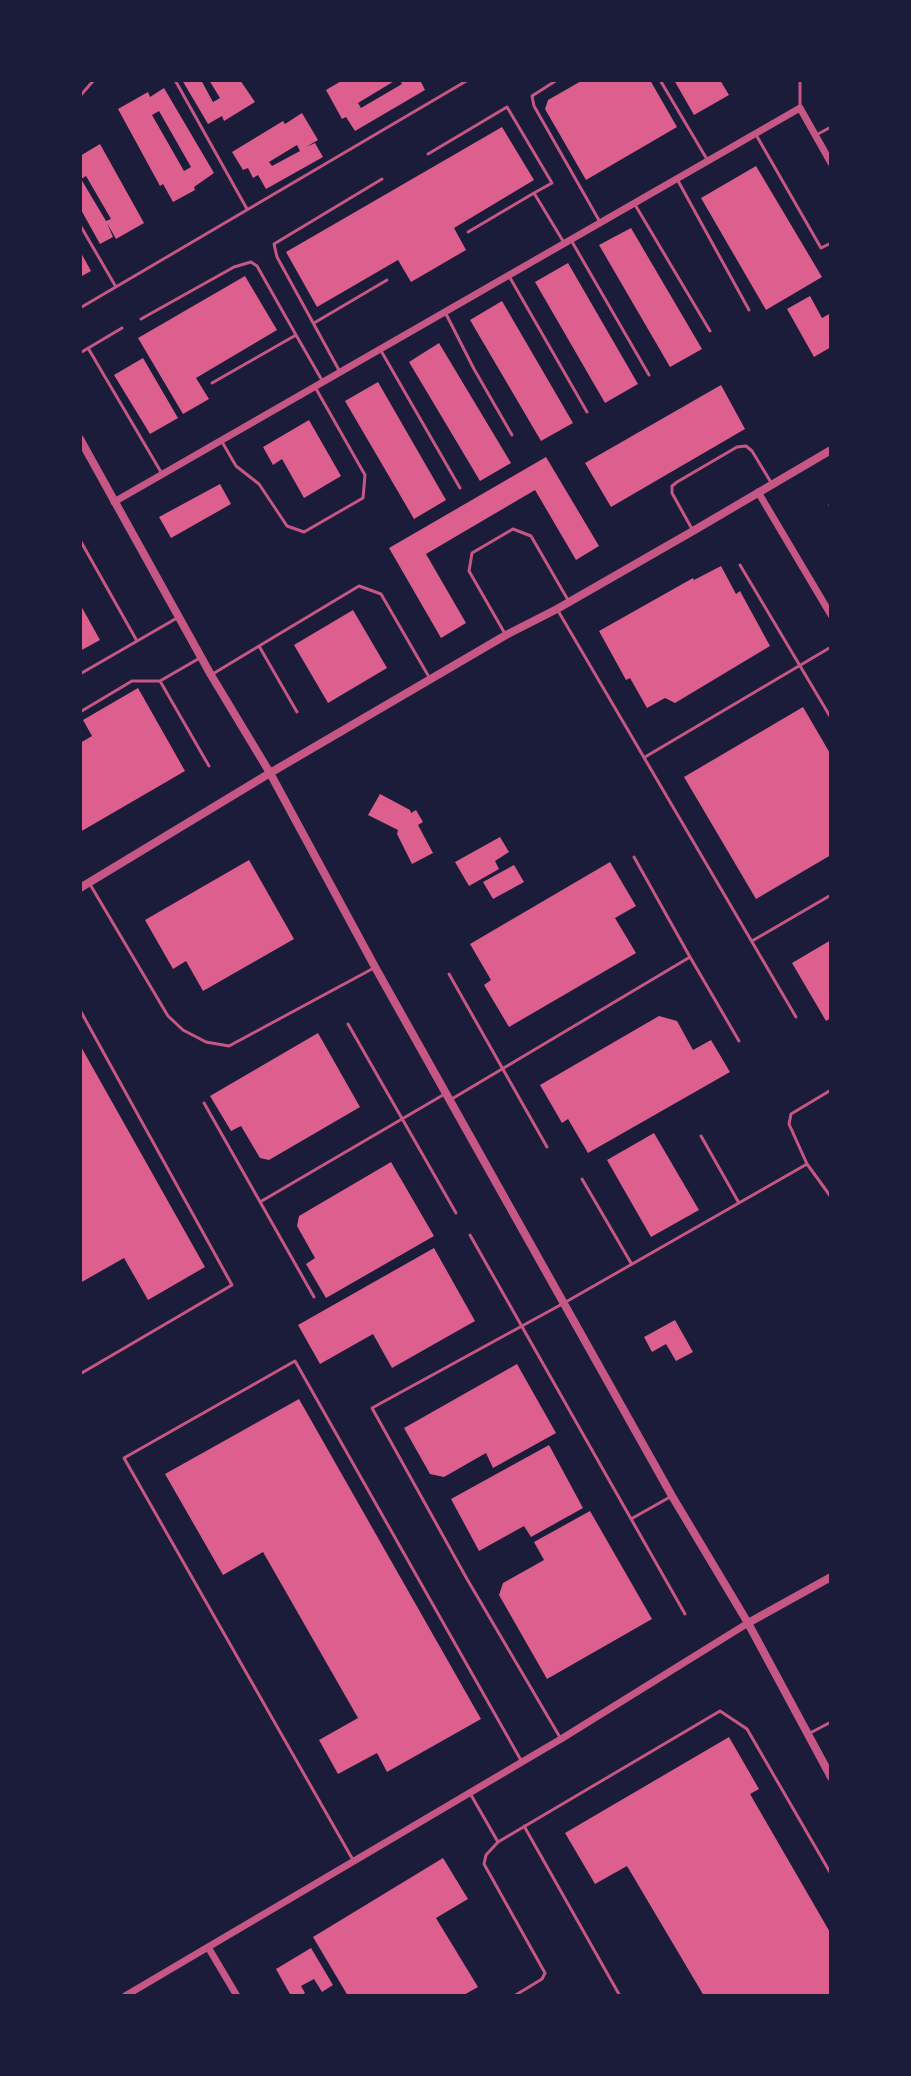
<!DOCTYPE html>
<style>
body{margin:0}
#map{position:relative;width:911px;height:2076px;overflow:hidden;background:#1b1b3a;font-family:"DM Sans",sans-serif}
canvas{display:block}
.frame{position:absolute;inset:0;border:82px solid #1b1b3a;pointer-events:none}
</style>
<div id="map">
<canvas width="911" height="2076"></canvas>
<div class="frame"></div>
</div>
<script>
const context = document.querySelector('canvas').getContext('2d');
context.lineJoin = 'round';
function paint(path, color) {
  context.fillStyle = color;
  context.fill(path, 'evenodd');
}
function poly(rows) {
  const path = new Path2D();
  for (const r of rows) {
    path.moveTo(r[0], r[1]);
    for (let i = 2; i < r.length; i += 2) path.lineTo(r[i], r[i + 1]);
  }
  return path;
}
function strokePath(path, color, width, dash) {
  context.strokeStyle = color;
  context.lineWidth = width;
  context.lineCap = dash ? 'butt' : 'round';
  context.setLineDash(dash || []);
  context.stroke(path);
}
const building = poly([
 [182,80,201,80,213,102,220,98,209,80,240,80,255,102,224,121,222,116,208,124],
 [343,80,396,80,358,103,361,108,402,84,400,80,420,80,425,90,355,131,346,117,342,119,326,90],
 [583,80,650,80,677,127,586,180,545,109,548,100],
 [674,80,720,80,729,95,694,115],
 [164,88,214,173,194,187,195,190,173,202,163,184,160,186,118,109,148,92,150,97],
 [159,111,191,167,184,171,152,115],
 [302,113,318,140,306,147,315,143,323,157,266,189,258,175,253,178,248,168,243,170,232,152,283,121,285,124],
 [297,145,300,151,272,166,269,162],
 [502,127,534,180,454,228,466,250,411,282,398,260,317,307,286,252],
 [100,144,144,223,116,239,107,223,113,237,100,244,80,208,80,156],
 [86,176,111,219,106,221,81,179],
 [756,166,822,277,766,310,701,198],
 [631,228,702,349,670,367,599,245],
 [80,251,91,271,80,277],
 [568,263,638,384,605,403,535,282],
 [245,276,277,330,196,378,209,399,183,414,138,338],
 [810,296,822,318,831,313,831,347,814,357,787,309],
 [502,301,573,423,541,441,470,320],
 [439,343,511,463,480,481,409,362],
 [143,358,178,418,150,434,114,375],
 [378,382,446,500,414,519,345,401],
 [721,385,745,429,611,507,585,463],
 [309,420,341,476,304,498,282,459,273,465,263,447],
 [546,457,599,546,576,560,535,490,426,554,466,623,441,638,389,548],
 [220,484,231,504,171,538,159,517],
 [721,566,736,594,740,591,770,646,675,703,665,698,647,708,630,678,626,680,599,631,693,578,694,580],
 [80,604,100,640,80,651],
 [353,610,387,668,328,703,294,645],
 [138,688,185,771,80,832,80,743,92,736,83,720],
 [803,707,831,755,831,855,756,899,684,777],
 [380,794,410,810,411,813,416,810,423,822,418,825,433,853,412,864,397,834,398,830,368,815],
 [500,837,509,852,495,861,499,869,469,886,455,862],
 [249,860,294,939,203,991,186,961,173,969,145,920],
 [610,862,636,906,615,918,636,953,509,1027,484,985,491,980,470,944],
 [514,865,524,882,493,899,483,882],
 [831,940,831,1018,826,1021,792,963],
 [659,1016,677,1021,693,1050,711,1040,730,1072,588,1153,568,1119,562,1123,540,1085],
 [318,1033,360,1107,269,1160,260,1158,241,1126,231,1131,210,1096],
 [80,1045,205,1267,148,1300,124,1258,80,1283],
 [654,1133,699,1210,651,1237,607,1160],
 [391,1162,434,1236,326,1298,306,1264,315,1258,297,1226,299,1216],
 [434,1248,475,1321,392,1368,373,1334,320,1364,298,1325],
 [675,1320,693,1352,676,1361,666,1344,652,1352,644,1337],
 [517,1364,556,1433,493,1468,486,1453,444,1477,430,1474,404,1428],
 [299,1399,481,1719,387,1772,377,1753,338,1774,319,1740,358,1718,263,1552,223,1575,165,1474],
 [549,1445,583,1508,531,1537,524,1526,479,1551,451,1499],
 [590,1511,652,1619,547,1679,499,1595,503,1583,544,1560,534,1542],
 [729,1737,759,1789,750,1794,831,1934,831,1996,704,1996,627,1866,595,1884,565,1833],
 [443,1858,468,1899,436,1918,478,1987,462,1996,348,1996,313,1937],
 [311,1948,333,1985,322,1992,314,1979,301,1986,305,1993,301,1996,291,1996,276,1969]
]);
const service = poly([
 [175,80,247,209],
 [557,80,532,96,534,106,600,222],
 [660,80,708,161],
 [80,96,94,80],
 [800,108,800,80],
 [755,133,821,248,831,243],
 [816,135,831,127],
 [428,154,507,107,552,183,534,193],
 [677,179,749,310],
 [634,203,710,331],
 [80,225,116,287],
 [468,232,534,193,563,241],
 [571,240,649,375],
 [509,276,587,412],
 [80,308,468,80],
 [445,312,474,369,512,435],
 [141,319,234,267,251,262,257,266,296,335],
 [314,323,387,280],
 [88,348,161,472],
 [380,349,460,488],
 [80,353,122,328],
 [340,372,277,257,274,244,382,179],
 [212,383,296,335,323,382],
 [221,440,236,466,259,484,287,526,304,532,363,498,365,475,315,387],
 [830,505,831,508],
 [692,529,672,493,672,486,677,482,737,447,746,446,752,451,772,484],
 [80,540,137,641],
 [740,565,831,718],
 [557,609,796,1017],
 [504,632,469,571,472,553,513,529,531,536,568,600],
 [259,646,359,586,381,594,429,677],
 [80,674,177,618],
 [211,675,259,646,297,712],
 [160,681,209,766],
 [80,712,132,681,160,681,198,659],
 [645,757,831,647],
 [91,886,168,1016,183,1030,206,1042,229,1046,372,969],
 [752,941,831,895],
 [690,957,739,1041],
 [449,974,547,1147],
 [80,1010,232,1285,80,1374],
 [348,1024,456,1213],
 [831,1090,791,1114,789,1124,807,1164,831,1197],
 [450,1100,690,957,634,857],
 [204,1103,314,1297],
 [701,1136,739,1203],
 [582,1179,631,1263],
 [260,1202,443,1095],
 [470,1235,685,1614],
 [631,1519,670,1497],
 [810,1733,831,1722],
 [561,1739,467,1579,372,1408,564,1303,807,1164],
 [471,1795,498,1842,720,1711,747,1729,831,1874],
 [524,1826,620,1996],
 [498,1842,486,1855,484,1864,545,1973,542,1979,514,1996],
 [353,1860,124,1458,295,1361,522,1762]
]);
const minor = poly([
 [758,492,831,615],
 [114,502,800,108,831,163],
 [208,1947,237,1996],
 [125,1996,561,1739,748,1623]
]);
const tertiary = poly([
 [80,439,211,675,270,773,375,967,672,1496,748,1623,831,1777],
 [80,888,270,773,506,635,557,609,693,531,831,450],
 [748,1623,831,1577]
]);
paint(building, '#dd5f8e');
strokePath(service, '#c65784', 3);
strokePath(minor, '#c65784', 7);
strokePath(tertiary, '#c65784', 8);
</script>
